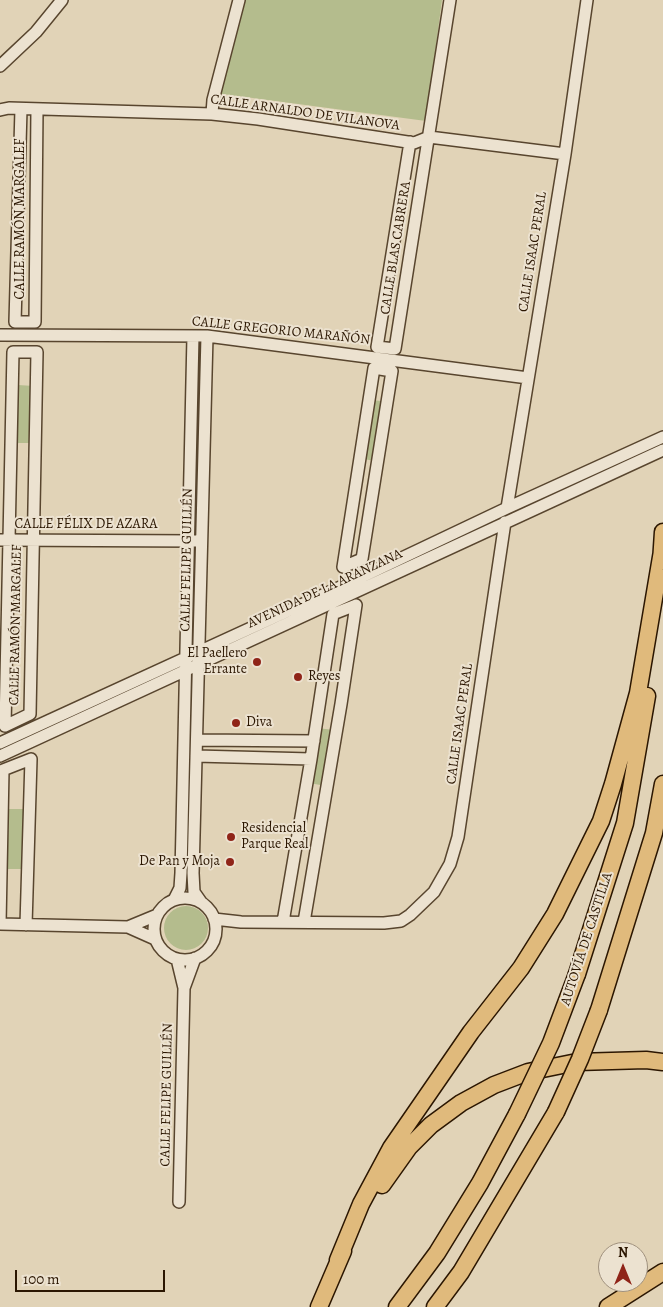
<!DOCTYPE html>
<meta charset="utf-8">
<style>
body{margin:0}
#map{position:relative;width:663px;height:1307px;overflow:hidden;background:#e1d3b7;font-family:Alegreya,serif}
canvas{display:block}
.north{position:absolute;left:598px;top:1242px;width:50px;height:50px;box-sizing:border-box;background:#ece2d0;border:1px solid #9f907d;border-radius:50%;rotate:0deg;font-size:14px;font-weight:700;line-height:20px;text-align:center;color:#2b1601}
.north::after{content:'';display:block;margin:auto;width:18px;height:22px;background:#8f2418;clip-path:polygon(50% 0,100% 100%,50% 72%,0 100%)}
.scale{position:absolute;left:15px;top:1270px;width:150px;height:22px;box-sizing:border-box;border:2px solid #2b1601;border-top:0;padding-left:6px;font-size:15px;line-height:18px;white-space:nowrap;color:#2b1601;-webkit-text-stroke:4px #ece2d0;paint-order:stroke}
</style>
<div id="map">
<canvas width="663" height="1307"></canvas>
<div class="north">N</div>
<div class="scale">100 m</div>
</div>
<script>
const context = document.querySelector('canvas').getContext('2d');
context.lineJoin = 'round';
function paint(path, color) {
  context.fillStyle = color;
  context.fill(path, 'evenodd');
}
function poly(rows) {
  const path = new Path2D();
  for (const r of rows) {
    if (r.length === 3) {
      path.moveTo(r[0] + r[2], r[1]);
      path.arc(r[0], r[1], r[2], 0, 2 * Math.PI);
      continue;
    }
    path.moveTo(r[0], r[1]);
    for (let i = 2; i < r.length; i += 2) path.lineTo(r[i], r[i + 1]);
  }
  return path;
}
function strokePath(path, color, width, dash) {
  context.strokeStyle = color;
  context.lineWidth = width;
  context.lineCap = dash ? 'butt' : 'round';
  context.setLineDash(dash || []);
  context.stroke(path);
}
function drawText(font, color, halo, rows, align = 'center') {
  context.font = font + ' Alegreya,serif';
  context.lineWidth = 4;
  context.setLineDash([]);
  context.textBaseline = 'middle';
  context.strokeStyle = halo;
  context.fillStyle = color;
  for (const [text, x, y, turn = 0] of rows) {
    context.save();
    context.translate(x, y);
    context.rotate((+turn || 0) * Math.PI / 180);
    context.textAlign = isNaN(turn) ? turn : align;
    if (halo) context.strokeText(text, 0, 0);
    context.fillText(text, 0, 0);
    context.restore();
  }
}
const green = poly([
 [241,0,442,0,426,121,215,93],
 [18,385,34,386,34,443,17,443],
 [373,400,388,402,380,462,364,459],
 [317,728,334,730,326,786,309,783],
 [9,809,25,809,24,869,7,869],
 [186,928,22]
]);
const minor = poly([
 [0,66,36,32,62,0],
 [21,109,15,322,35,322,37,109],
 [0,110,9,108,212,114,258,119,414,143,429,137,565,154],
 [212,114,213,100,239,0],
 [410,142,377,347,395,349,450,0],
 [0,335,207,336,528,378],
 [13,352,37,352,30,714,5,726,13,352],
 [374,368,392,371,362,559,343,567,374,368],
 [507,508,565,154,587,0],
 [0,540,196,541],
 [197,740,314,741],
 [0,743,349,583,507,508,663,437],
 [0,756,663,450],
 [196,756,311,759],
 [185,929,31],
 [174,900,180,888,181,873,193,336],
 [201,902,194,892,193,873,207,336],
 [214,919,241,922,384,923,401,921,410,915,434,892,450,864,458,837,505,522],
 [283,922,311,759,333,614,356,605],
 [304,922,341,704,356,605],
 [0,924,3,770,31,759,26,925],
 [0,924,128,927,155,939],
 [128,927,157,915],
 [177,959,184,988,179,1202],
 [184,988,195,958]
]);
const highway = poly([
 [661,562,663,532],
 [577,974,625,823,647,696],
 [599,1010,654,833,663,784],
 [382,1185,409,1147,431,1125,461,1103,494,1085,528,1072,577,1062,646,1060,663,1062],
 [338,1260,361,1204,391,1148,471,1032,521,968,555,914,601,821,613,784,638,693,662,551],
 [319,1307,343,1251],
 [397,1307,437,1253,480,1183,517,1114],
 [435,1307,461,1272,556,1112],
 [608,1307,663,1272]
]);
const highwayBridge = poly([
 [556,1112,580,1059,599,1010],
 [517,1114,551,1043,577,974]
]);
const markers = [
 [257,662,5,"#8f2418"],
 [298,677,5,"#8f2418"],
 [236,723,5,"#8f2418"],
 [231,837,5,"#8f2418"],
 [230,862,5,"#8f2418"]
];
const streetNames = [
 ["CALLE ARNALDO DE VILANOVA",305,113,8],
 ["CALLE RAMÓN MARGALEF",21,219,-90],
 ["CALLE BLAS CABRERA",396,248,-81],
 ["CALLE ISAAC PERAL",533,252,-81],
 ["CALLE GREGORIO MARAÑÓN",281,331,6],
 ["CALLE FÉLIX DE AZARA",86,525],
 ["CALLE FELIPE GUILLÉN",187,560,-89],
 ["AVENIDA DE LA ARANZANA",325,589,-25],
 ["CALLE RAMÓN MARGALEF",16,625,-89],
 ["CALLE ISAAC PERAL",460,724,-82],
 ["AUTOVÍA DE CASTILLA",587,939,-72],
 ["CALLE FELIPE GUILLÉN",167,1095,-89]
];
const poiNames = [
 ["El Paellero",247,654,"right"],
 ["Errante",247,670,"right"],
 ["Reyes",308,677],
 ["Diva",246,723],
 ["Residencial",241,829],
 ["Parque Real",241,845],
 ["De Pan y Moja",220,862,"right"]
];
paint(green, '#b4bc8d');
strokePath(minor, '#58452e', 14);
strokePath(highway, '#2b1601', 19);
strokePath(minor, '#ece2d0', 11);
strokePath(highway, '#e0ba7c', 16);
strokePath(highwayBridge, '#2b1601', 19, []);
strokePath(highwayBridge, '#e0ba7c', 16);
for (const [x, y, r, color] of markers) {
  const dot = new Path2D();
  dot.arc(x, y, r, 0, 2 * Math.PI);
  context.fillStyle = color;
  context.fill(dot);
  strokePath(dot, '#ece2d0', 2);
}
drawText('14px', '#2b1601', '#ece2d0', streetNames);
drawText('14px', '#2b1601', '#ece2d0', poiNames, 'left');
</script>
